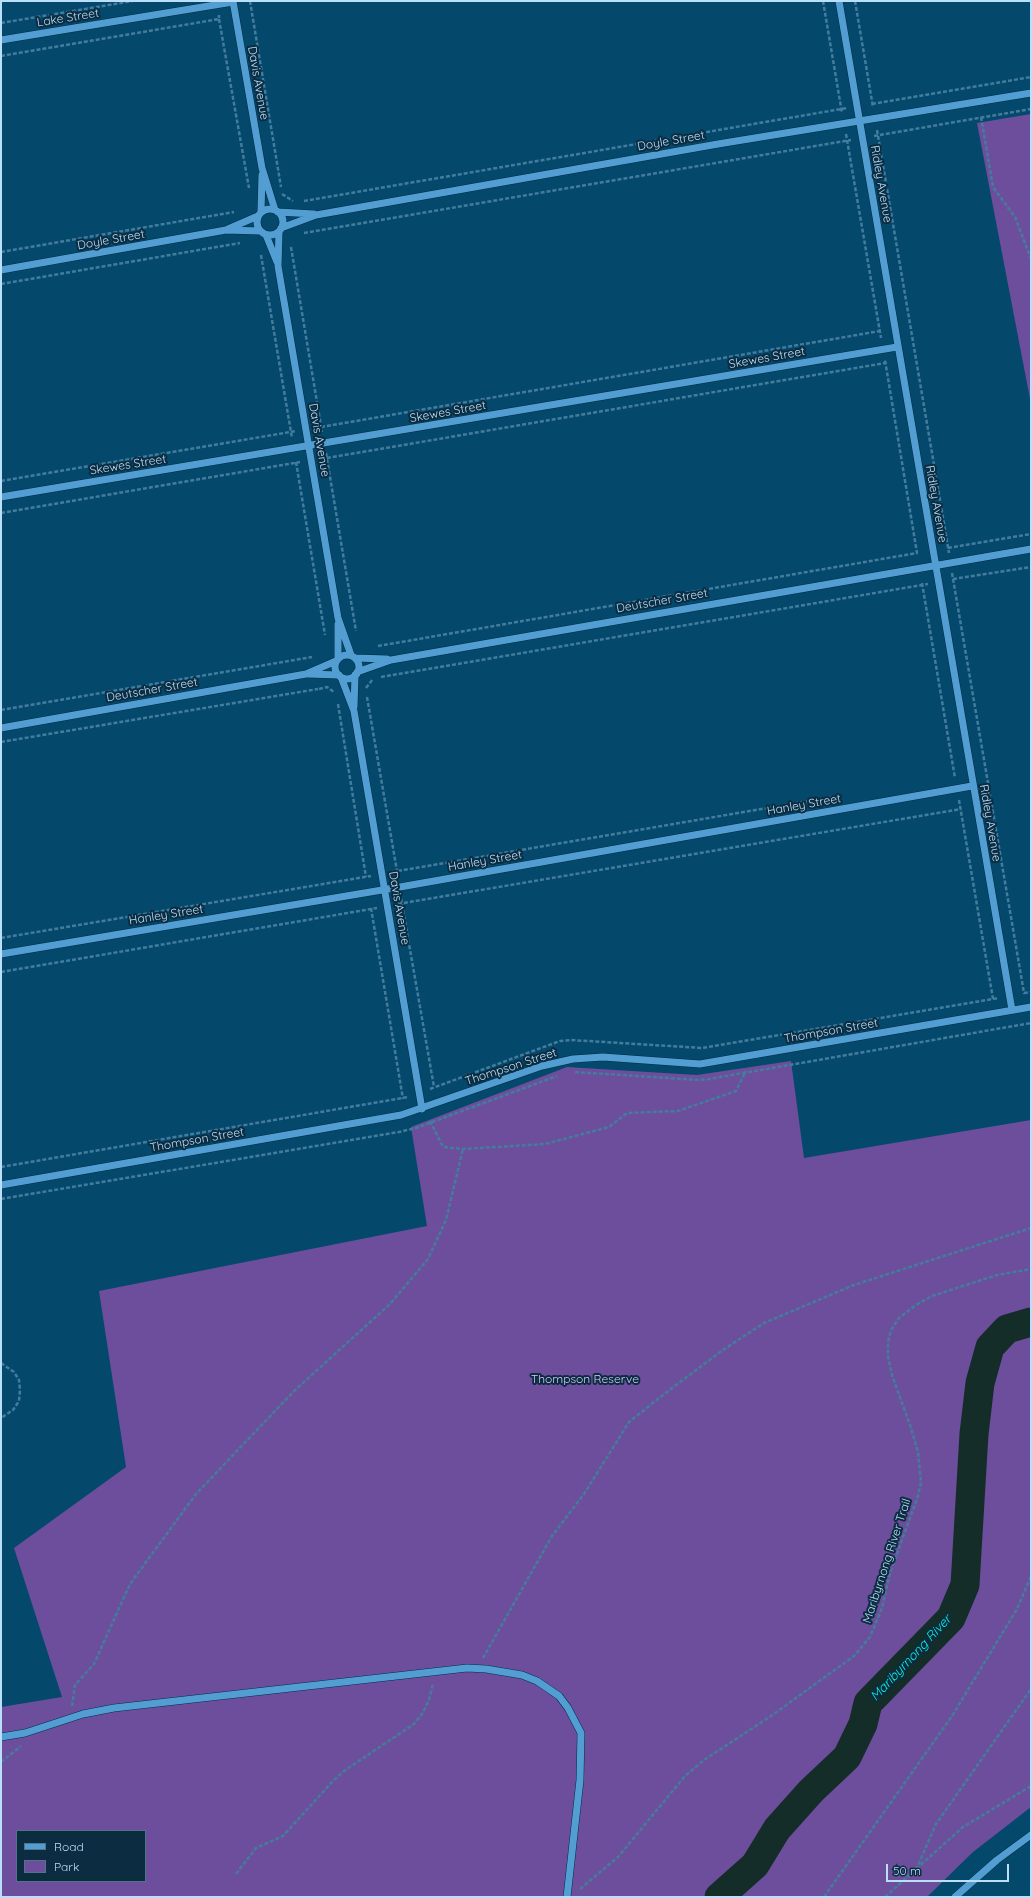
<!DOCTYPE html>
<style>
body{margin:0}
#map{position:relative;width:1032px;height:1898px;overflow:hidden;background:#04486c;font-family:Quicksand,sans-serif}
canvas{display:block}
.frame{position:absolute;inset:0;border:2px solid #bbdffa;pointer-events:none}
.legend{position:absolute;left:16px;top:1830px;width:130px;height:52px;box-sizing:border-box;background:#0b2c41;border:1px solid #51748b;margin:0;padding:5px 7px;list-style:none;font-size:12px;color:#bbdffa}
.legend li{display:flex;align-items:center;gap:8px;height:20px}
.legend b{width:20px;border:1px solid #51748b}
.scale{position:absolute;left:886px;top:1864px;width:123px;height:18px;box-sizing:border-box;border:2px solid #bbdffa;border-top:0;padding-left:5px;font-size:12px;line-height:14px;white-space:nowrap;color:#bbdffa;-webkit-text-stroke:3px #0b2c41;paint-order:stroke}
</style>
<div id="map">
<canvas width="1032" height="1898"></canvas>
<div class="frame"></div>
<ul class="legend">
<li><b style="height:5px;background:#529ed2"></b>Road</li>
<li><b style="height:11px;background:#6d4e9c"></b>Park</li>
</ul>
<div class="scale">50 m</div>
</div>
<script>
const context = document.querySelector('canvas').getContext('2d');
context.lineJoin = 'round';
function paint(path, color) {
  context.fillStyle = color;
  context.fill(path, 'evenodd');
}
function poly(rows) {
  const path = new Path2D();
  for (const r of rows) {
    if (r.length === 3) {
      path.moveTo(r[0] + r[2], r[1]);
      path.arc(r[0], r[1], r[2], 0, 2 * Math.PI);
      continue;
    }
    path.moveTo(r[0], r[1]);
    for (let i = 2; i < r.length; i += 2) path.lineTo(r[i], r[i + 1]);
  }
  return path;
}
function strokePath(path, color, width, dash) {
  context.strokeStyle = color;
  context.lineWidth = width;
  context.lineCap = dash ? 'butt' : 'round';
  context.setLineDash(dash || []);
  context.stroke(path);
}
function drawText(font, color, halo, rows, align = 'center') {
  context.font = font + ' Quicksand,sans-serif';
  context.lineWidth = 4;
  context.setLineDash([]);
  context.textBaseline = 'middle';
  context.strokeStyle = halo;
  context.fillStyle = color;
  for (const [text, x, y, turn = 0] of rows) {
    context.save();
    context.translate(x, y);
    context.rotate((+turn || 0) * Math.PI / 180);
    context.textAlign = isNaN(turn) ? turn : align;
    if (halo) context.strokeText(text, 0, 0);
    context.fillText(text, 0, 0);
    context.restore();
  }
}
const green = poly([
 [1031,114,1031,404,977,123],
 [791,1061,804,1158,1031,1120,1031,1807,973,1852,927,1897,1,1897,1,1707,62,1697,14,1548,126,1467,99,1291,427,1226,411,1127,567,1067,697,1075],
 [17,1831,145,1831,145,1881,17,1881]
]);
const river = poly([
 [719,1897,755,1865,777,1829,811,1791,847,1757,863,1724,868,1703,951,1618,965,1585,974,1434,980,1383,990,1347,1007,1329,1031,1322]
]);
const path = poly([
 [250,1,281,187],
 [823,1,842,113],
 [855,1,873,107],
 [219,19,249,188],
 [1,23,133,1],
 [1,56,219,19,219,15],
 [872,104,1031,77],
 [981,117,993,187,1015,217,1031,259],
 [877,130,949,553],
 [846,134,881,338],
 [874,136,1031,109],
 [282,194,293,201],
 [304,201,847,108],
 [304,233,851,140],
 [291,247,322,432],
 [1,252,234,212],
 [261,255,292,438],
 [1,284,240,243],
 [321,427,880,331],
 [326,453,356,631],
 [321,459,885,363],
 [296,462,325,635],
 [1,481,296,431],
 [1,513,300,462],
 [948,548,1031,534],
 [952,573,1024,993,1031,992],
 [953,579,1031,567],
 [922,583,955,778],
 [378,646,917,553,885,360],
 [381,677,928,584],
 [366,688,373,679],
 [319,689,327,687,334,692],
 [367,697,398,877],
 [338,704,366,877],
 [1,710,312,657],
 [1,742,318,689],
 [959,800,993,999],
 [392,872,832,797],
 [401,898,434,1087],
 [398,904,961,809],
 [371,908,403,1099],
 [1,938,371,876],
 [1,972,377,908],
 [575,1072,698,1080,709,1079,1031,1023],
 [430,1089,560,1041,571,1040,702,1048,999,998],
 [430,1121,443,1147,463,1149,545,1144,609,1127,627,1113,678,1111,736,1091,746,1071],
 [1,1167,408,1097],
 [1,1199,399,1132,416,1128,557,1076],
 [1,1363,14,1372,19,1380,20,1390,19,1401,13,1410,1,1418],
 [483,1658,552,1536,584,1494,629,1422,672,1388,723,1350,764,1323,854,1285,1031,1228],
 [72,1706,75,1685,94,1664,130,1584,196,1494,293,1392,390,1304,428,1259,446,1220,463,1149],
 [1,1762,21,1746],
 [916,1870,936,1824,1031,1689],
 [236,1874,256,1848,283,1836,333,1781,344,1771,414,1724,422,1714,429,1700,433,1683],
 [580,1889,618,1857,685,1776,704,1760,771,1716,854,1656,870,1637,882,1608,890,1573,918,1496,921,1482,918,1452,911,1428,892,1375,888,1357,888,1342,891,1330,899,1318,916,1305,932,1296,997,1275,1031,1269],
 [824,1897,952,1716,1017,1609,1031,1576],
 [885,1897,963,1827,1031,1786]
]);
const minor = poly([
 [233,1,262,168,275,210],
 [839,1,1012,1010],
 [1,40,233,2],
 [270,222,13],
 [261,212,262,175],
 [278,212,314,214],
 [281,228,316,215,718,144,1031,93],
 [228,229,258,216],
 [279,232,278,266,338,618,351,655],
 [266,235,277,262],
 [1,270,226,230,260,231],
 [1,497,897,347],
 [338,624,338,658],
 [347,667,12],
 [355,658,387,659],
 [357,672,391,660,1031,549],
 [308,674,339,675],
 [341,677,354,711,422,1109],
 [354,707,355,675],
 [1,728,306,674,336,661],
 [1,954,400,887,972,786],
 [1,1185,401,1115,542,1066,573,1059,603,1057,700,1064,1031,1007],
 [1,1737,25,1733,83,1714,114,1708,467,1668,486,1669,522,1675,537,1681,559,1696,568,1708,581,1733,580,1780,567,1897],
 [955,1897,997,1860,1031,1835]
]);
const streetNames = [
 ["Lake Street",68,18,-9],
 ["Davis Avenue",258,83,80],
 ["Doyle Street",671,141,-10],
 ["Ridley Avenue",881,184,80],
 ["Doyle Street",111,240,-10],
 ["Skewes Street",767,358,-10],
 ["Skewes Street",448,412,-10],
 ["Davis Avenue",319,440,80],
 ["Skewes Street",128,465,-9],
 ["Ridley Avenue",936,504,80],
 ["Deutscher Street",662,601,-10],
 ["Deutscher Street",152,690,-10],
 ["Hanley Street",804,805,-10],
 ["Ridley Avenue",990,823,80],
 ["Hanley Street",485,861,-10],
 ["Davis Avenue",399,908,80],
 ["Hanley Street",166,915,-9],
 ["Thompson Street",831,1031,-10],
 ["Thompson Street",511,1067,-18],
 ["Thompson Street",197,1140,-10],
 ["Maribyrnong River Trail",887,1561,-72]
];
const parkNames = [
 ["Thompson Reserve",585,1379]
];
const waterNames = [
 ["Maribyrnong River",911,1658,-47]
];
paint(green, '#6d4e9c');
strokePath(river, '#142d29', 29);
strokePath(minor, '#012d46', 8);
strokePath(path, '#437c9d', 2.5, [4, 2]);
strokePath(minor, '#529ed2', 7);
drawText('12px', '#bbdffa', '#0b2c41', streetNames);
drawText('12px', '#dbc8fe', '#0b2c41', parkNames);
drawText('italic 13px', '#0defd4', '#0b2c41', waterNames);
</script>
